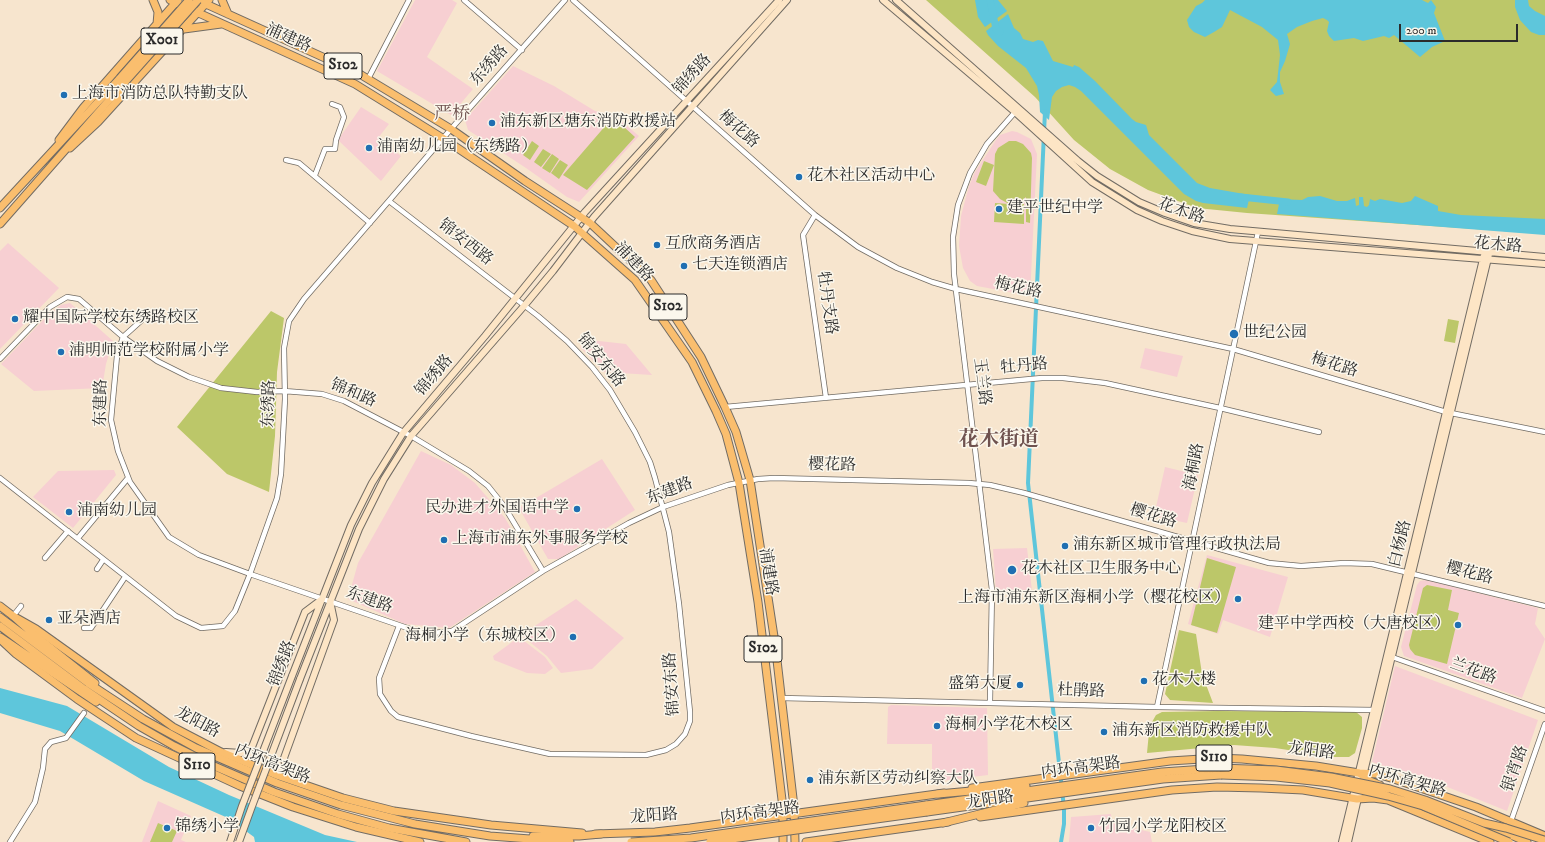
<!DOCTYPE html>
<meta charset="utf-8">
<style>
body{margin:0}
#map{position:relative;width:1545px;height:842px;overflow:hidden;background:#f7e5ce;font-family:"IM FELL DW Pica",serif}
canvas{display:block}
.scale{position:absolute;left:1399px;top:24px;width:119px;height:18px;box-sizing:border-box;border:2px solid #2b2b2b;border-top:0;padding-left:5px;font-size:12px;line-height:14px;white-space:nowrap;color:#2b2b2b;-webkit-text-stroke:3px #fbf7ec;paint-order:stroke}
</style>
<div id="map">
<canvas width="1545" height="842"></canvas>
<div class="scale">200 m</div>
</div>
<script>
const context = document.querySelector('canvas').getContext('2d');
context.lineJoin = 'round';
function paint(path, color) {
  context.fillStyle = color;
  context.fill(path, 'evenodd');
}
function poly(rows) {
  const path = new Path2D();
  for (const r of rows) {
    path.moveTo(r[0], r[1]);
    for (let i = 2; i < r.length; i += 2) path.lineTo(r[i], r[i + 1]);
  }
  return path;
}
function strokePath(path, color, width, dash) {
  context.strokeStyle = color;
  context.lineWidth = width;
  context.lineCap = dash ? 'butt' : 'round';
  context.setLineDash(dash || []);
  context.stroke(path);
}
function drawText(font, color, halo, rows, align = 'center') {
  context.font = font + ' "IM FELL DW Pica","Noto Serif SC",serif';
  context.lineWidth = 3;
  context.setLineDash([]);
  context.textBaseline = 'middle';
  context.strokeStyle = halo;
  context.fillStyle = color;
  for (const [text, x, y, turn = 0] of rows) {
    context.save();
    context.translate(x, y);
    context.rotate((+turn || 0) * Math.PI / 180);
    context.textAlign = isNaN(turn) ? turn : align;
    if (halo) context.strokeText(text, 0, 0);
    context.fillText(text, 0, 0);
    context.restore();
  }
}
const built = poly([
 [415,0,452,0,457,3,427,57,473,89,451,115,377,71],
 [513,66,554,86,595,111,614,115,639,136,579,202,567,197,526,168,468,130,465,120],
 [361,107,389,124,378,138,401,156,381,181,338,140],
 [1012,131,1017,132,1031,139,1037,154,1030,296,977,286,970,281,963,268,959,246,961,216,969,186,975,172,996,140,1000,135],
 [8,243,59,288,0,349,0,251],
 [70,303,113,341,106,364,102,388,34,391,1,364,48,315,61,305],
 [590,340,626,344,652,375,604,372,580,347],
 [1145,348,1183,356,1177,377,1140,368],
 [421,451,451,465,475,483,505,518,535,572,449,628,405,624,348,599,358,563],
 [602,459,635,510,559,559,548,559,519,508],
 [1165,467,1198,475,1187,523,1154,516],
 [114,470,116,475,73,528,33,497,58,471],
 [1027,548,1032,591,996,592,993,549],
 [1207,555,1288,577,1270,637,1223,620,1218,634,1188,624],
 [1426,580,1538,608,1535,624,1545,639,1522,698,1404,656,1401,647,1417,585,1420,581],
 [576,599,624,638,592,669,561,673,547,656,521,635],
 [519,637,545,657,553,668,545,674,527,673,494,660,493,656],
 [1395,666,1538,720,1507,811,1445,786,1372,762],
 [891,705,987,708,988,775,932,782,932,744,887,744,888,707],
 [158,801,191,816,181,840,186,842,142,842],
 [1111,814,1112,823,1150,832,1152,842,1069,842,1071,817]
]);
const green = poly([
 [926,0,1545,0,1545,234,1247,213,1197,208,1148,190,1110,169,1074,140,1035,97],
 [613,117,635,137,587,190,563,175],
 [532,141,539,146,530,160,523,155],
 [1009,141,1016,141,1023,144,1031,153,1032,158,1030,223,1026,222,1026,197,1023,200,1014,204,1024,204,1024,224,994,222,995,203,1009,204,1000,199,993,191,995,154,998,148],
 [543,149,551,154,541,167,534,162],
 [552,154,559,159,550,173,542,168],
 [560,160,568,165,559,179,551,173],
 [984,161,994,165,986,186,976,182],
 [271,311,284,318,277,372,275,436,269,492,227,474,177,427],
 [1448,319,1459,321,1455,343,1444,341],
 [1207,558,1236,567,1217,633,1191,625],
 [1427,585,1452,590,1448,610,1459,613,1447,664,1415,655,1410,649,1409,645,1423,588],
 [1179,630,1196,634,1202,674,1213,703,1170,700,1165,694],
 [1218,711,1356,712,1362,717,1362,728,1355,753,1349,757,1334,757,1275,748,1234,745,1147,753,1149,732,1152,722,1156,715,1162,712],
 [158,823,177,831,172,842,150,842]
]);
const water = poly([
 [975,0,998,0,1007,11,985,27,978,17],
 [1205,0,1422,0,1428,3,1431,0,1436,7,1434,13,1445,41,1432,47,1420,57,1394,35,1389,38,1384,36,1363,41,1354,38,1334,41,1329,36,1327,31,1329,22,1327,20,1323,18,1312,21,1297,27,1287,34,1290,44,1285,61,1280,72,1280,82,1284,94,1276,96,1270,90,1277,82,1280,55,1278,40,1262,27,1230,10,1222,27,1214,32,1205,37,1194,32,1189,27,1187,20,1196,6,1202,3],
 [1515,0,1528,0,1529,6,1535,11,1545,16,1545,35,1539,35,1531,32,1520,20,1515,7],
 [1008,14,1014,28,1020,33,1023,39,1033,42,1038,40,1043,41,1053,61,1073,67,1074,65,1079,67,1095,81,1132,119,1136,122,1146,125,1149,135,1197,183,1210,188,1250,195,1247,208,1203,203,1196,201,1184,194,1081,91,1075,87,1069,85,1062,87,1056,91,1052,97,1049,120,1040,112,1039,95,1037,86,1026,68,998,46,988,35,986,31],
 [1320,196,1337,201,1347,201,1355,198,1356,206,1359,205,1359,197,1363,197,1364,206,1367,207,1369,205,1370,199,1375,201,1380,199,1402,203,1411,201,1415,196,1438,206,1438,211,1461,215,1545,219,1545,235,1277,214,1280,199,1302,200,1308,197],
 [0,688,67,706,169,767,229,795,325,835,357,842,255,842,254,837,228,818,144,781,60,731,0,713]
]);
const canal = poly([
 [1045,111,1028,483,1064,808,1064,824,1061,842]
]);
const river = poly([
 [990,0,996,29,1000,32],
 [1241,197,1288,202]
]);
const minor = poly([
 [464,0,522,50],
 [573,0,815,215,858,247,897,268,932,282,956,289,1233,349,1446,412,1545,432],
 [368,79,409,0],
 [286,160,299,163,370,223],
 [315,175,325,149,335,149,336,140,344,117,340,107,332,104],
 [389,201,538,316,567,341,592,367,610,390,635,432,650,462,655,478,669,532,679,604,690,712,690,721,685,734,676,744,666,750,646,755,550,754,471,736,398,717,391,711,380,694,379,678,399,626],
 [815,215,803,235,826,398],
 [123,337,117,356,111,420,118,451,130,482,169,537,199,555,250,574,419,632,433,633,452,631,543,571,629,523,663,507,728,485,758,479,774,478,969,483,990,485,1024,493,1269,563,1301,566,1344,563,1372,564,1545,606],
 [123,337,143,319],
 [0,359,50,307,67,297,79,299,123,337,157,361,189,377,221,388,257,392,284,391,322,394,344,401,411,436,469,471,488,486,504,506,543,571],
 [725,407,1042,378,1063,378,1105,383,1220,408,1319,432],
 [0,478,176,616,201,628,223,626,235,611,250,574,277,498,281,474,285,399,284,348,289,321,304,299,451,129,565,0],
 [78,538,128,478],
 [45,558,68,531],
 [97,569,103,560],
 [13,616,21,606],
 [84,628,91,628,125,577],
 [1392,657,1545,711],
 [781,698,1157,707,1376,710],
 [990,702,992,590,954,274,953,237,958,205,970,173,987,144,1016,111],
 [1157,707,1258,232],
 [1511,821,1545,724],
 [10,842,35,802,43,768,45,749,51,742,66,738,84,713]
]);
const secondary = poly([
 [883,0,1015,112,1092,182,1137,210,1162,221,1192,231,1230,239,1545,264],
 [896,0,1078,161,1097,176,1139,202,1165,213,1194,223,1230,229,1545,257],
 [292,676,351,525,372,483,403,433,485,336,585,212,779,0],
 [300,679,359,529,384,479,411,436,524,306,553,271,594,217,787,0],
 [226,752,241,753,245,752,252,747,305,612,321,600],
 [1363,776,1489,254],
 [300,781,292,777,286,770,284,758,334,620,330,601],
 [1342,842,1484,255],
 [1348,842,1361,785]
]);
const primary = poly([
 [153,0,158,12,157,24],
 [170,0,355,84,444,139,574,226,635,280,692,362,716,411,726,434,739,483,758,602,783,808,783,842],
 [197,0,358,73,451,129,525,181,590,223,651,280,701,357,725,407,736,432,750,480,775,643,794,807,795,842],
 [222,0,228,14],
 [184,29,221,24],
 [59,140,83,108,178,0],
 [70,148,98,122,209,0],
 [0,606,13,616,36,629,173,727,221,752,279,776,343,798,394,811,491,825,582,833],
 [0,639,16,654,77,699,136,738,240,786,293,807,356,827,420,842],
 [1359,773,1370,781,1380,785],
 [972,788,1170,761,1217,758,1242,759,1316,766,1359,773,1377,774,1394,779,1476,807,1545,836],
 [980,817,1172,790,1217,787,1261,788,1303,790,1357,799,1373,798,1388,800,1490,842],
 [595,834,655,832,690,828,944,793],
 [806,842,948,822]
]);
const trunk = poly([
 [0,208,120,78],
 [0,224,125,82],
 [13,616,32,633,95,683],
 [0,617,88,683,143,719,196,748,277,783,341,805,415,824,490,836,570,842],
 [0,626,84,689,139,726,174,746,214,766,274,792,338,814,389,828,466,842],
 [0,637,96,702],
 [938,794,1026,786],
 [926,805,1162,772,1220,768],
 [927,812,1163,779,1221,775],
 [943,823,1024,803],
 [1490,826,1527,842],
 [533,836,579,836,601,834]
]);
const secondaryBridge = poly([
 [230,842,242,806,292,676],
 [239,842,251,809,300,679]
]);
const trunkBridge = poly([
 [120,78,189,0],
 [125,82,198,0],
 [1220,768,1276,770,1331,777,1390,789,1425,800,1484,823,1506,828,1544,840],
 [1221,775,1276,777,1330,783,1388,796,1423,806,1509,842],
 [631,842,691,838,926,805],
 [710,842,927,812]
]);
const markers = [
 [64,95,4,"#1f6fb2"],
 [492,123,4,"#1f6fb2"],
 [369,148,4,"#1f6fb2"],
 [799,177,4,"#1f6fb2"],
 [999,209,4,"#1f6fb2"],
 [657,245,4,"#1f6fb2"],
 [684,266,4,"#1f6fb2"],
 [15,319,4,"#1f6fb2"],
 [1234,334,5,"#1f6fb2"],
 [61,352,4,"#1f6fb2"],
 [577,509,4,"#1f6fb2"],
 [69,512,4,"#1f6fb2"],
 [444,540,4,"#1f6fb2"],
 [1065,546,4,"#1f6fb2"],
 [1012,570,5,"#1f6fb2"],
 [1238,599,4,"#1f6fb2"],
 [49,620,4,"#1f6fb2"],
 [1458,625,4,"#1f6fb2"],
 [573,637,4,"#1f6fb2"],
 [1144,681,4,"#1f6fb2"],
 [1020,685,4,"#1f6fb2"],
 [937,726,4,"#1f6fb2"],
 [1104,732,4,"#1f6fb2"],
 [810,780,4,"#1f6fb2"],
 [167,828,4,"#1f6fb2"],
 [1091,828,4,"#1f6fb2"]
];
const shields = [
 [162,41,42],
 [343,66,38],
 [668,307,38],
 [763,649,38],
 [1214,758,36],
 [197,766,36]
];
const shieldNames = [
 ["X001",162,41],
 ["S102",343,66],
 ["S102",668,307],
 ["S102",763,649],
 ["S110",1214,758],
 ["S110",197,766]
];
const streetNames = [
 ["浦建路",288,39,24],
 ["东绣路",490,66,-49],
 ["锦绣路",693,75,-48],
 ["梅花路",738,130,41],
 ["花木路",1181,212,19],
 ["锦安西路",465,243,38],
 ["花木路",1498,246,5],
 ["浦建路",633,263,46],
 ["梅花路",1018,289,12],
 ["牡丹支路",826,303,82],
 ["锦安东路",600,361,50],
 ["梅花路",1334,366,17],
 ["牡丹路",1024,367,-5],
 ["锦绣路",435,376,-50],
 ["玉兰路",981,382,83],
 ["锦和路",353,394,23],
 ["东建路",102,403,-89],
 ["东绣路",270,404,-88],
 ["樱花路",832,466,1],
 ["海桐路",1195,467,-79],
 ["东建路",670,492,-21],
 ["樱花路",1153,517,16],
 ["白杨路",1401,544,-76],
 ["浦建路",767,572,81],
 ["樱花路",1469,574,14],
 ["东建路",369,601,20],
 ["锦绣路",283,664,-69],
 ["兰花路",1473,672,20],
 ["锦安东路",673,684,-94],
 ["杜鹃路",1081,692,2],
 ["龙阳路",197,723,28],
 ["龙阳路",1311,752,7],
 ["内环高架路",272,765,22],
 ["内环高架路",1081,769,-8],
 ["银宵路",1516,769,-71],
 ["内环高架路",1407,782,16],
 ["龙阳路",990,801,-9],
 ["内环高架路",760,814,-8],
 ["龙阳路",654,817,-4]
];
const poiNames = [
 ["上海市消防总队特勤支队",72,95],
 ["浦东新区塘东消防救援站",500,123],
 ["浦南幼儿园（东绣路）",377,148],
 ["花木社区活动中心",807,177],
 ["建平世纪中学",1007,209],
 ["互欣商务酒店",665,245],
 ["七天连锁酒店",692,266],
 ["耀中国际学校东绣路校区",23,319],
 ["世纪公园",1243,334],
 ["浦明师范学校附属小学",69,352],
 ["民办进才外国语中学",569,509,"right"],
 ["浦南幼儿园",77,512],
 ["上海市浦东外事服务学校",452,540],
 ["浦东新区城市管理行政执法局",1073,546],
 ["花木社区卫生服务中心",1021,570],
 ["上海市浦东新区海桐小学（樱花校区）",1230,599,"right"],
 ["亚朵酒店",57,620],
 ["建平中学西校（大唐校区）",1450,625,"right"],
 ["海桐小学（东城校区）",565,637,"right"],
 ["花木大楼",1152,681],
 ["盛第大厦",1012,685,"right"],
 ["海桐小学花木校区",945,726],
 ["浦东新区消防救援中队",1112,732],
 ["浦东新区劳动纠察大队",818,780],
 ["锦绣小学",175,828],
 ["竹园小学龙阳校区",1099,828]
];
const quarterNames = [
 ["严桥",452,115]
];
const districtNames = [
 ["花木街道",999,441]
];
paint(built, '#f7cfd2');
paint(green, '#bcc769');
paint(water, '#5ec6db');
strokePath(canal, '#5ec6db', 4);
strokePath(river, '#5ec6db', 7);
strokePath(minor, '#726c64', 6);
strokePath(secondary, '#726c64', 8);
strokePath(primary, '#726c64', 9);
strokePath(trunk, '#726c64', 9);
strokePath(minor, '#fff', 4.5);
strokePath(secondary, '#fde5c5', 6);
strokePath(primary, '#fabe6e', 7);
strokePath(trunk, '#fabe6e', 7);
strokePath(secondaryBridge, '#726c64', 8, []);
strokePath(trunkBridge, '#726c64', 9, []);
strokePath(secondaryBridge, '#fde5c5', 6);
strokePath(trunkBridge, '#fabe6e', 7);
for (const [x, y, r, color] of markers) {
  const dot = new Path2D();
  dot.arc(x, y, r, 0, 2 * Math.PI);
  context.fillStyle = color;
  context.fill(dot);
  strokePath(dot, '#fbf7ec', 1.5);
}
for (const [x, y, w] of shields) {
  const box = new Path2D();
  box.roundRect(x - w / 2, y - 13, w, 26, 3);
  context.fillStyle = '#fbf7ec';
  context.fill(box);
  strokePath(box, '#2b2b2b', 1);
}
drawText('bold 15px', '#2b2b2b', null, shieldNames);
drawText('16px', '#2b2b2b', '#fbf7ec', streetNames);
drawText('16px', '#2b2b2b', '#fbf7ec', poiNames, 'left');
drawText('18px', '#6f524f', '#fbf7ec', quarterNames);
drawText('bold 20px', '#6f524f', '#fbf7ec', districtNames);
</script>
